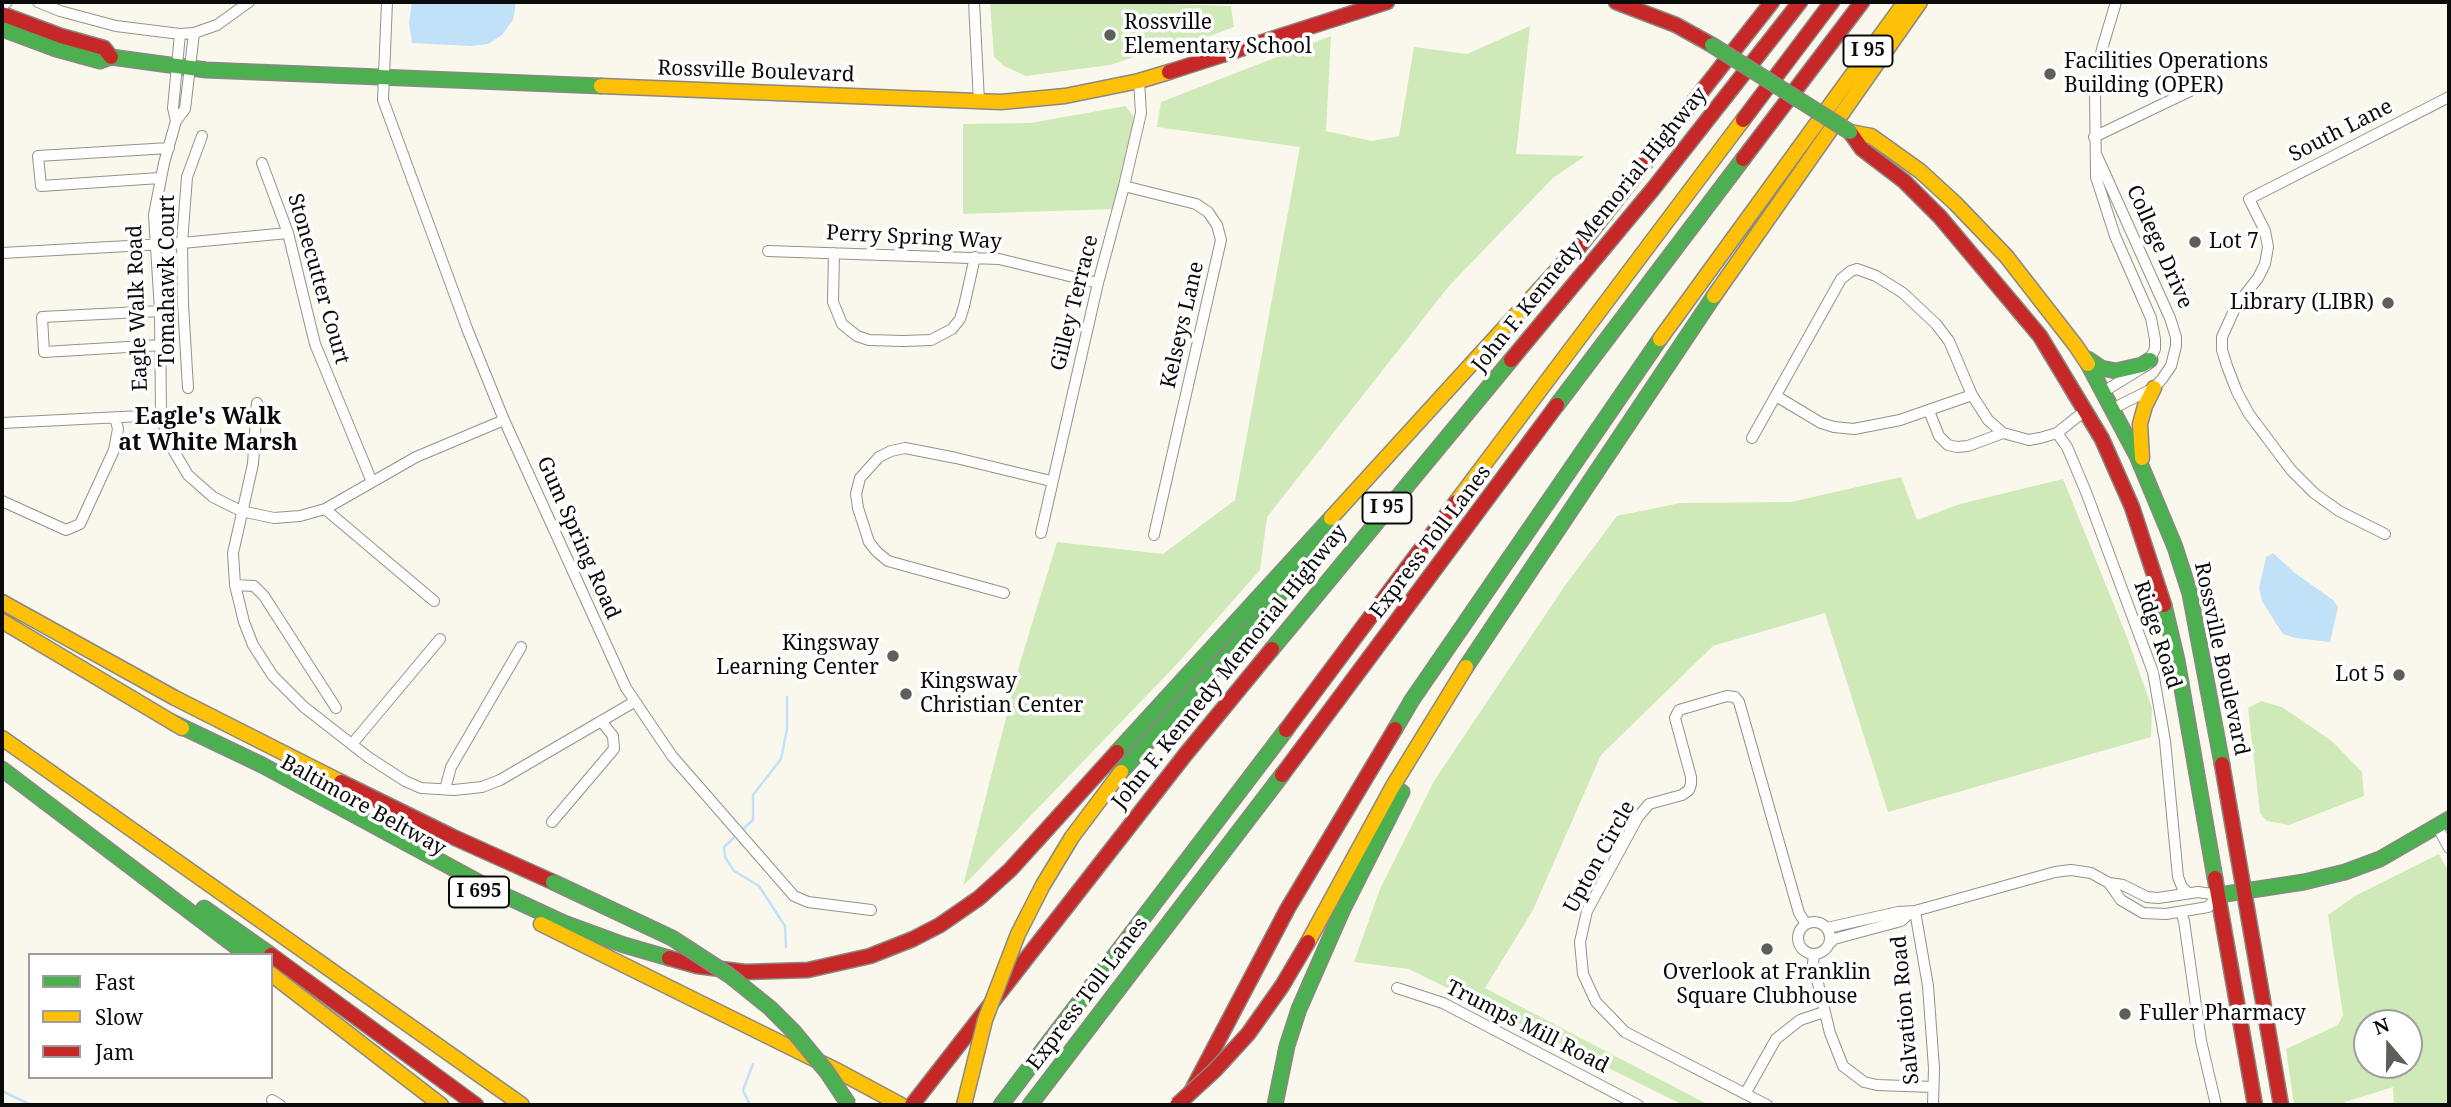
<!DOCTYPE html>
<style>
body{margin:0}
#map{position:relative;width:2451px;height:1107px;overflow:hidden;background:#faf8ed;font-family:"Noto Serif",serif}
canvas{display:block}
.frame{position:absolute;inset:0;border:4px solid #0b0b0b;pointer-events:none}
.legend{position:absolute;left:28px;top:953px;width:245px;height:126px;box-sizing:border-box;background:#fff;border:2px solid #9d9d9d;margin:0;padding:9px 12px;list-style:none;font-size:21px;color:#0b0b0b}
.legend li{display:flex;align-items:center;gap:14px;height:35px}
.legend b{width:35px;border:2px solid #9d9d9d}
.north{position:absolute;left:2353px;top:1009px;width:70px;height:70px;box-sizing:border-box;background:#fff;border:2px solid #9d9d9d;border-radius:50%;rotate:340deg;font-size:19px;font-weight:700;line-height:28px;text-align:center;color:#0b0b0b}
.north::after{content:'';display:block;margin:auto;width:24px;height:32px;background:#5f5e5a;clip-path:polygon(50% 0,100% 100%,50% 72%,0 100%)}
</style>
<div id="map">
<canvas width="2451" height="1107"></canvas>
<div class="frame"></div>
<ul class="legend">
<li><b style="height:9px;background:#4caf50"></b>Fast</li>
<li><b style="height:9px;background:#ffc107"></b>Slow</li>
<li><b style="height:9px;background:#c62828"></b>Jam</li>
</ul>
<div class="north">N</div>
</div>
<script>
const context = document.querySelector('canvas').getContext('2d');
context.lineJoin = 'round';
function paint(path, color) {
  context.fillStyle = color;
  context.fill(path, 'evenodd');
}
function poly(rows) {
  const path = new Path2D();
  for (const r of rows) {
    if (r.length === 3) {
      path.moveTo(r[0] + r[2], r[1]);
      path.arc(r[0], r[1], r[2], 0, 2 * Math.PI);
      continue;
    }
    path.moveTo(r[0], r[1]);
    for (let i = 2; i < r.length; i += 2) path.lineTo(r[i], r[i + 1]);
  }
  return path;
}
function strokePath(path, color, width, dash) {
  context.strokeStyle = color;
  context.lineWidth = width;
  context.lineCap = dash ? 'butt' : 'round';
  context.setLineDash(dash || []);
  context.stroke(path);
}
function drawText(font, color, halo, rows, align = 'center') {
  context.font = font + ' "Noto Serif",serif';
  context.lineWidth = 7;
  context.setLineDash([]);
  context.textBaseline = 'middle';
  context.strokeStyle = halo;
  context.fillStyle = color;
  for (const [text, x, y, turn = 0] of rows) {
    context.save();
    context.translate(x, y);
    context.rotate((+turn || 0) * Math.PI / 180);
    context.textAlign = isNaN(turn) ? turn : align;
    if (halo) context.strokeText(text, 0, 0);
    context.fillText(text, 0, 0);
    context.restore();
  }
}
const forest = poly([
 [990,2,1110,2,1231,6,1234,27,1180,47,1146,53,1110,65,1026,76,1004,66,994,57],
 [1530,26,1516,154,1585,156,1553,178,1449,286,1267,517,1260,570,1177,664,963,886,1020,663,1057,542,1163,554,1235,500,1300,147,1157,127,1161,102,1331,36,1326,131,1372,141,1399,136,1414,47,1467,54],
 [1126,106,1139,125,1115,209,963,214,963,124,1030,123],
 [1901,477,1917,520,1960,504,2063,479,2127,637,2152,708,2151,737,1888,812,1825,613,1713,646,1601,755,1533,910,1485,988,1709,1105,1683,1105,1409,969,1354,962,1380,889,1434,781,1564,587,1617,516,1680,503,1791,502],
 [2261,701,2282,707,2332,741,2362,772,2364,796,2289,825,2267,821,2260,813,2248,708],
 [2439,854,2449,872,2449,1105,2394,1105,2393,1087,2345,1102,2343,1105,2294,1105,2286,1049,2338,1025,2343,1015,2328,915,2355,896],
 [2409,1023,2409,1065,2367,1065,2367,1023]
]);
const water = poly([
 [412,2,516,2,513,20,502,35,488,44,471,46,412,43,409,23],
 [2273,553,2295,573,2333,600,2338,607,2330,642,2295,638,2283,634,2275,622,2262,601,2259,588,2266,557]
]);
const stream = poly([
 [786,947,785,926,759,886,734,871,725,857,724,847,753,820,753,795,781,759,787,729,787,697],
 [2,1091,29,1104,42,1105],
 [750,1105,743,1090,753,1064]
]);
const street = poly([
 [38,2,60,11,116,26,180,34,194,33,217,25,249,2],
 [387,2,383,100,468,331,504,420,626,688,672,756,794,896,808,902,871,910],
 [974,2,979,102],
 [2,6,7,2],
 [194,33,185,109,176,121,164,163,154,215,160,311,161,415,169,443,188,475,213,497,241,511,274,518,300,516,325,509,416,457,504,420],
 [176,121,173,108,180,34],
 [2094,137,2190,91],
 [2097,156,2170,318,2176,337,2176,346,2171,366,2162,379,2154,388,2112,409],
 [262,163,288,233,315,344,372,482],
 [160,178,41,186,38,156,169,148],
 [1124,186,1196,204,1208,212,1217,225,1221,240,1154,535],
 [768,251,999,259,1098,283],
 [2,253,182,243,288,233],
 [834,253,833,302,842,324,857,336,869,340,903,341,931,340,952,329,960,319,964,306,975,257],
 [160,311,42,317,44,352,161,345],
 [188,388,183,304,182,243,187,177,202,136],
 [2103,392,2147,365,2155,349,2155,339,2151,318,2115,236,2096,177,2095,93,2102,49,2116,2],
 [1776,396,1821,423,1834,427,1854,429,1900,420,1972,395],
 [257,403,253,464,233,553,235,585,244,622,253,645,273,676,304,707,368,757,405,781,421,788,454,790,482,787,500,780,634,702],
 [1929,411,1939,436,1948,445,1957,447,1968,446,2003,433],
 [2,423,161,415],
 [2057,433,2067,447,2086,492,2153,672,2165,741,2178,877,2182,887,2188,893],
 [1752,438,1841,279,1851,271,1857,269,1876,276,1903,293,1936,324,1949,341,1972,395,1988,420,2003,433,2029,440,2040,438,2057,433,2086,410],
 [2,501,66,530,80,524,114,450,118,429,115,417],
 [325,509,434,601],
 [1041,533,1098,283,1124,186,1141,113,1139,81],
 [2385,534,2339,511,2314,493,2291,470,2249,414,2237,392,2227,366,2222,350,2222,337,2236,306,2258,278,2265,264,2268,247,2265,231,2249,199,2449,97],
 [235,585,254,586,264,596,336,708],
 [1004,593,888,561,877,552,869,542,858,508,856,494,860,478,879,457,891,451,905,448,956,458,1051,481],
 [352,744,440,639],
 [445,789,451,767,521,647],
 [552,822,614,749,613,736,601,721],
 [2437,826,2449,848],
 [2109,883,2121,900,2143,913,2166,914,2208,907,2219,895],
 [1915,911,1928,986,1934,1068,1933,1105],
 [2181,912,2184,921,2201,1041,2216,1105],
 [1814,938,16],
 [1827,928,1898,912,1915,911,2055,872,2071,870,2091,873,2109,883,2123,885,2147,897,2158,898,2198,892,2219,895],
 [1830,943,1834,939,1901,921,1911,912],
 [1814,954,1813,963,1830,1033,1843,1066,1864,1082,1877,1085,1933,1087],
 [1397,988,1443,1003,1638,1105],
 [1745,1094,1776,1039,1800,1020,1824,1012],
 [272,1100,280,1105],
 [1767,1105,1625,1032,1596,1002,1583,974,1580,942,1587,911,1638,817,1649,804,1682,795,1689,790,1691,784,1691,777,1675,718,1679,710,1727,696,1735,697,1739,702,1799,913,1806,924]
]);
const fast = poly([
 [2,29,56,49,100,61,111,57,206,70,601,86],
 [2088,359,2101,368,2116,371,2142,365,2150,360],
 [2088,364,2137,456,2175,547,2190,594,2222,764],
 [1557,405,1743,159],
 [2164,605,2177,660,2215,878],
 [1272,649,1511,360],
 [1466,667,1714,296],
 [172,722,262,765,495,891,564,923,624,945,669,958],
 [1395,729,1412,700,1660,339],
 [1117,752,1331,518],
 [2,769,247,955],
 [1121,772,1233,649,1317,551],
 [2219,895,2304,882,2345,872,2380,859,2449,819],
 [204,908,271,955],
 [1001,1105,1286,730],
 [1030,1105,1282,775],
 [1275,1105,1287,1046,1299,1009,1342,911,1402,792]
]);
const slow = poly([
 [601,86,1001,102,1065,96,1139,81,1169,72],
 [1850,132,1871,136,1920,171,1955,203,2006,256,2076,346,2088,364],
 [1714,296,1920,2],
 [1660,339,1905,2],
 [2142,458,2140,424,2145,406,2154,388],
 [1456,502,1743,120],
 [1331,518,1578,247],
 [2,602,175,698,341,782],
 [2,621,182,728],
 [2,738,522,1105],
 [541,924,836,1070,901,1105],
 [1308,942,1393,786,1466,667],
 [271,974,441,1105]
]);
const jam = poly([
 [1616,2,1676,25,1712,45],
 [2,14,61,36,104,48,111,57],
 [1169,72,1387,2],
 [1743,120,1832,2],
 [1850,132,1862,149,1904,181,1940,217,2040,336,2102,439,2132,507,2164,605],
 [1743,159,1862,2],
 [1573,255,1772,2],
 [1511,360,1653,189,1800,2],
 [1286,730,1456,502],
 [2222,764,2281,1105],
 [1282,775,1557,405],
 [341,782,453,837,553,882],
 [2215,878,2255,1105],
 [271,955,476,1105],
 [669,958,697,966,745,972,808,970,870,956,913,939,940,925,979,898,1010,870,1117,752],
 [1192,1090,1288,908,1395,729],
 [912,1105,1185,755,1272,649]
]);
const fastBridge = poly([
 [1712,45,1850,132],
 [553,882,672,938,729,975,770,1008,794,1032,827,1072,849,1105]
]);
const slowBridge = poly([
 [964,1105,985,1020,1018,934,1043,885,1072,837,1121,772]
]);
const jamBridge = poly([
 [1177,1105,1215,1070,1248,1034,1282,986,1308,942]
]);
const markers = [
 [1110,35,7,"#5f5e5a"],
 [2050,74,7,"#5f5e5a"],
 [2195,242,7,"#5f5e5a"],
 [2388,303,7,"#5f5e5a"],
 [893,656,7,"#5f5e5a"],
 [2399,675,7,"#5f5e5a"],
 [906,694,7,"#5f5e5a"],
 [1767,949,7,"#5f5e5a"],
 [2125,1014,7,"#5f5e5a"]
];
const shields = [
 [1868,51,49],
 [1387,508,49],
 [479,892,60]
];
const shieldNames = [
 ["I 95",1868,51],
 ["I 95",1387,508],
 ["I 695",479,892]
];
const poiNames = [
 ["Rossville",1124,23],
 ["Elementary School",1124,47],
 ["Facilities Operations",2064,62],
 ["Building (OPER)",2064,86],
 ["Lot 7",2209,242],
 ["Library (LIBR)",2374,303,"right"],
 ["Kingsway",879,644,"right"],
 ["Learning Center",879,668,"right"],
 ["Lot 5",2385,675,"right"],
 ["Kingsway",920,682],
 ["Christian Center",920,706],
 ["Overlook at Franklin",1767,973,"center"],
 ["Square Clubhouse",1767,997,"center"],
 ["Fuller Pharmacy",2139,1014]
];
const streetNames = [
 ["Rossville Boulevard",756,72,2],
 ["South Lane",2341,131,-27],
 ["John F. Kennedy Memorial Highway",1590,230,-51],
 ["Perry Spring Way",914,238,3],
 ["College Drive",2159,247,66],
 ["Stonecutter Court",318,279,74],
 ["Tomahawk Court",168,281,-90],
 ["Gilley Terrace",1075,303,-76],
 ["Eagle Walk Road",138,308,-92],
 ["Kelseys Lane",1183,325,-77],
 ["Gum Spring Road",578,538,66],
 ["Express Toll Lanes",1431,542,-53],
 ["Ridge Road",2157,635,72],
 ["Rossville Boulevard",2221,659,78],
 ["John F. Kennedy Memorial Highway",1230,667,-51],
 ["Baltimore Beltway",363,806,29],
 ["Upton Circle",1600,857,-61],
 ["Express Toll Lanes",1088,994,-53],
 ["Salvation Road",1906,1010,-95],
 ["Trumps Mill Road",1527,1027,27]
];
const neighbourhoodNames = [
 ["Eagle's Walk",208,417],
 ["at White Marsh",208,443]
];
paint(forest, '#cfeab8');
paint(water, '#c0e1f8');
strokePath(stream, '#c0e1f8', 2.5);
strokePath(street, '#93928d', 12);
strokePath(fast, '#898883', 17);
strokePath(slow, '#898883', 17);
strokePath(jam, '#898883', 17);
strokePath(street, '#fefefc', 10);
strokePath(fast, '#4caf50', 14);
strokePath(slow, '#ffc107', 14);
strokePath(jam, '#c62828', 14);
strokePath(fastBridge, '#898883', 17, []);
strokePath(slowBridge, '#898883', 17, []);
strokePath(jamBridge, '#898883', 17, []);
strokePath(fastBridge, '#4caf50', 14);
strokePath(slowBridge, '#ffc107', 14);
strokePath(jamBridge, '#c62828', 14);
for (const [x, y, r, color] of markers) {
  const dot = new Path2D();
  dot.arc(x, y, r, 0, 2 * Math.PI);
  context.fillStyle = color;
  context.fill(dot);
  strokePath(dot, '#fff', 2.5);
}
for (const [x, y, w] of shields) {
  const box = new Path2D();
  box.roundRect(x - w / 2, y - 15.5, w, 31, 5);
  context.fillStyle = '#fff';
  context.fill(box);
  strokePath(box, '#0b0b0b', 2);
}
drawText('bold 19px', '#0b0b0b', null, shieldNames);
drawText('21px', '#0b0b0b', '#fff', poiNames, 'left');
drawText('21px', '#0b0b0b', '#fff', streetNames);
drawText('bold 23px', '#0b0b0b', '#fff', neighbourhoodNames);
</script>
